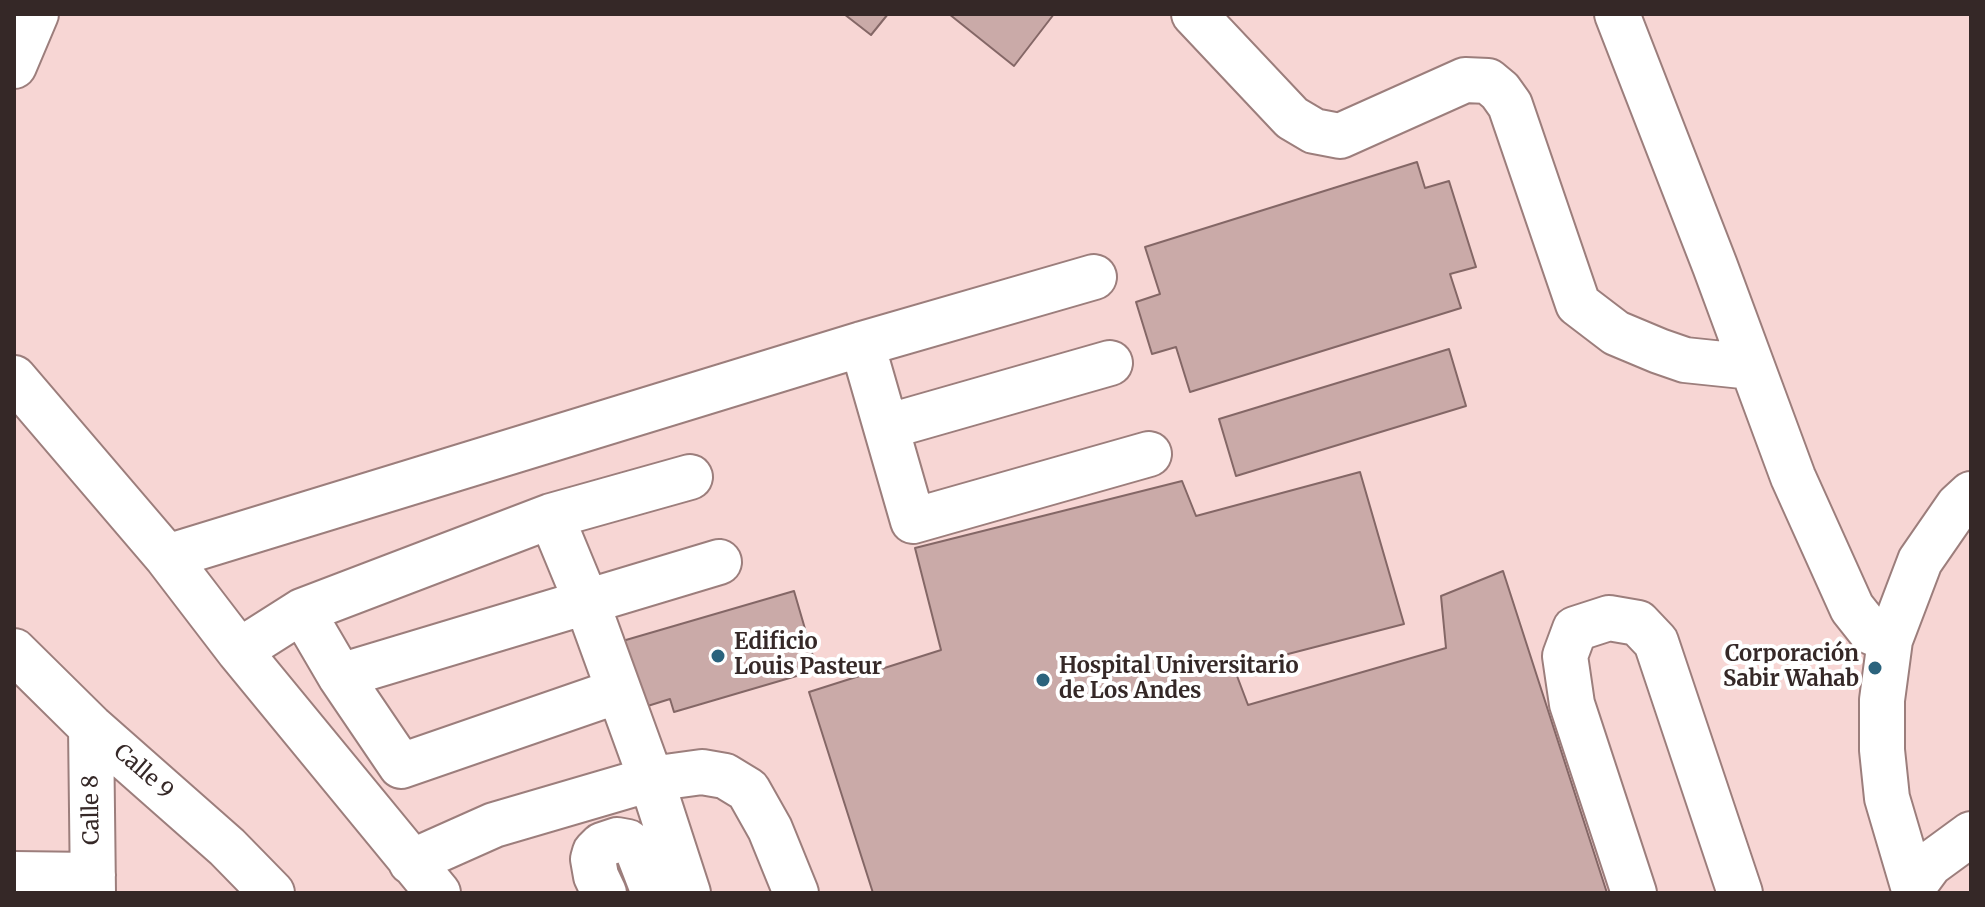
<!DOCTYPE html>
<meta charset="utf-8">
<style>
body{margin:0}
#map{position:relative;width:1985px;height:907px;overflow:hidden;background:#f7d6d4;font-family:Merriweather,serif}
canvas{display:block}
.frame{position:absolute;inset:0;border:16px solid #352827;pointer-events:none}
</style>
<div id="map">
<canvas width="1985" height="907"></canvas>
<div class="frame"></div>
</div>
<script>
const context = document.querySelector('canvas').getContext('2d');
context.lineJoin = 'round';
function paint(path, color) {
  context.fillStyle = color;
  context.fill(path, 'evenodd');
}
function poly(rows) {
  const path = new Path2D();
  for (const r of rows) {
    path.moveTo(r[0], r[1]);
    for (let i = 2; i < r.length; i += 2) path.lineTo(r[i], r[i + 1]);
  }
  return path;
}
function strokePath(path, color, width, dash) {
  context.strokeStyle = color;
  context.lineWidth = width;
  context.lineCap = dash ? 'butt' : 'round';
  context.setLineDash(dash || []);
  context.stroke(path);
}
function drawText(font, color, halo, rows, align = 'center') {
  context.font = font + ' Merriweather,serif';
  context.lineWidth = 8;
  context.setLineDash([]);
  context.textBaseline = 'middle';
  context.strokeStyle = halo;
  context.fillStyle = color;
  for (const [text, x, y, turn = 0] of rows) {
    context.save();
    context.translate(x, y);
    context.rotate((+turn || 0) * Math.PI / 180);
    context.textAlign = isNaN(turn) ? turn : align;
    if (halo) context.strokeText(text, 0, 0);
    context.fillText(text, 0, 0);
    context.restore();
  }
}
const building = poly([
 [844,14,888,14,871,35,844,14],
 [949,14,1054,14,1014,66,949,14],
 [1417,162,1425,188,1449,181,1476,267,1450,274,1461,308,1190,392,1176,347,1152,354,1136,302,1160,294,1145,247,1417,162],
 [1449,349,1466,406,1236,476,1219,419,1449,349],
 [1360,472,1404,624,1234,668,1248,705,1446,648,1441,596,1503,571,1607,893,873,893,809,692,941,650,915,548,1182,481,1196,516,1360,472],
 [794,591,817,670,674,712,670,699,638,709,619,642,794,591]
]);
const minor = poly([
 [1194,14,1292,118,1314,131,1340,136,1465,80,1488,81,1500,91,1510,105,1578,304,1616,333,1659,351,1685,360,1752,367],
 [1617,14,1715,266,1793,477,1852,608,1871,632,1890,640],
 [14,66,36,14],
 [862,344,913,521,1149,454],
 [14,378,167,557,239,651,438,893],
 [886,427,1110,363],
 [551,516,587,603,651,779,688,893],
 [167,557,862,344,1094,277],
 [302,611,340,676,401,766,618,691],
 [14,651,91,727,227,847,272,893],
 [239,651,302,611,551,516,690,477],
 [340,676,719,562],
 [91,727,93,893],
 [411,862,494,825,651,779,702,772,725,776,748,790,770,829,796,893],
 [14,874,93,875],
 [1913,887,1930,864,1971,834],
 [604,893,596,876,593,859,595,852,602,845,617,840,628,842,637,849,654,893],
 [1634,893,1572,704,1565,656,1575,629,1609,618,1638,623,1656,642,1740,893],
 [1915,893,1887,798,1882,750,1882,700,1890,640,1920,561,1958,506,1971,494]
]);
const markers = [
 [718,656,8,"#2b637d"],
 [1875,668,8,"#2b637d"],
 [1043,680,8,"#2b637d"]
];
const poiNames = [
 ["Edificio",734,643],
 ["Louis Pasteur",734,668],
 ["Corporación",1859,655,"right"],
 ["Sabir Wahab",1859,680,"right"],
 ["Hospital Universitario",1059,667],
 ["de Los Andes",1059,692]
];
const streetNames = [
 ["Calle 9",143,772,41],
 ["Calle 8",92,810,-91]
];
paint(building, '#caaaa8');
strokePath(building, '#846766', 2);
strokePath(minor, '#9c7e7c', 48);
strokePath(minor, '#fff', 44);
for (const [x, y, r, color] of markers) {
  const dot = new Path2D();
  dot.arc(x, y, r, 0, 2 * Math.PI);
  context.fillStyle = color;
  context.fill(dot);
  strokePath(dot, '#fff', 3);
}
drawText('bold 22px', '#352827', '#fff', poiNames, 'left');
drawText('22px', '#352827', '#fff', streetNames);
</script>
